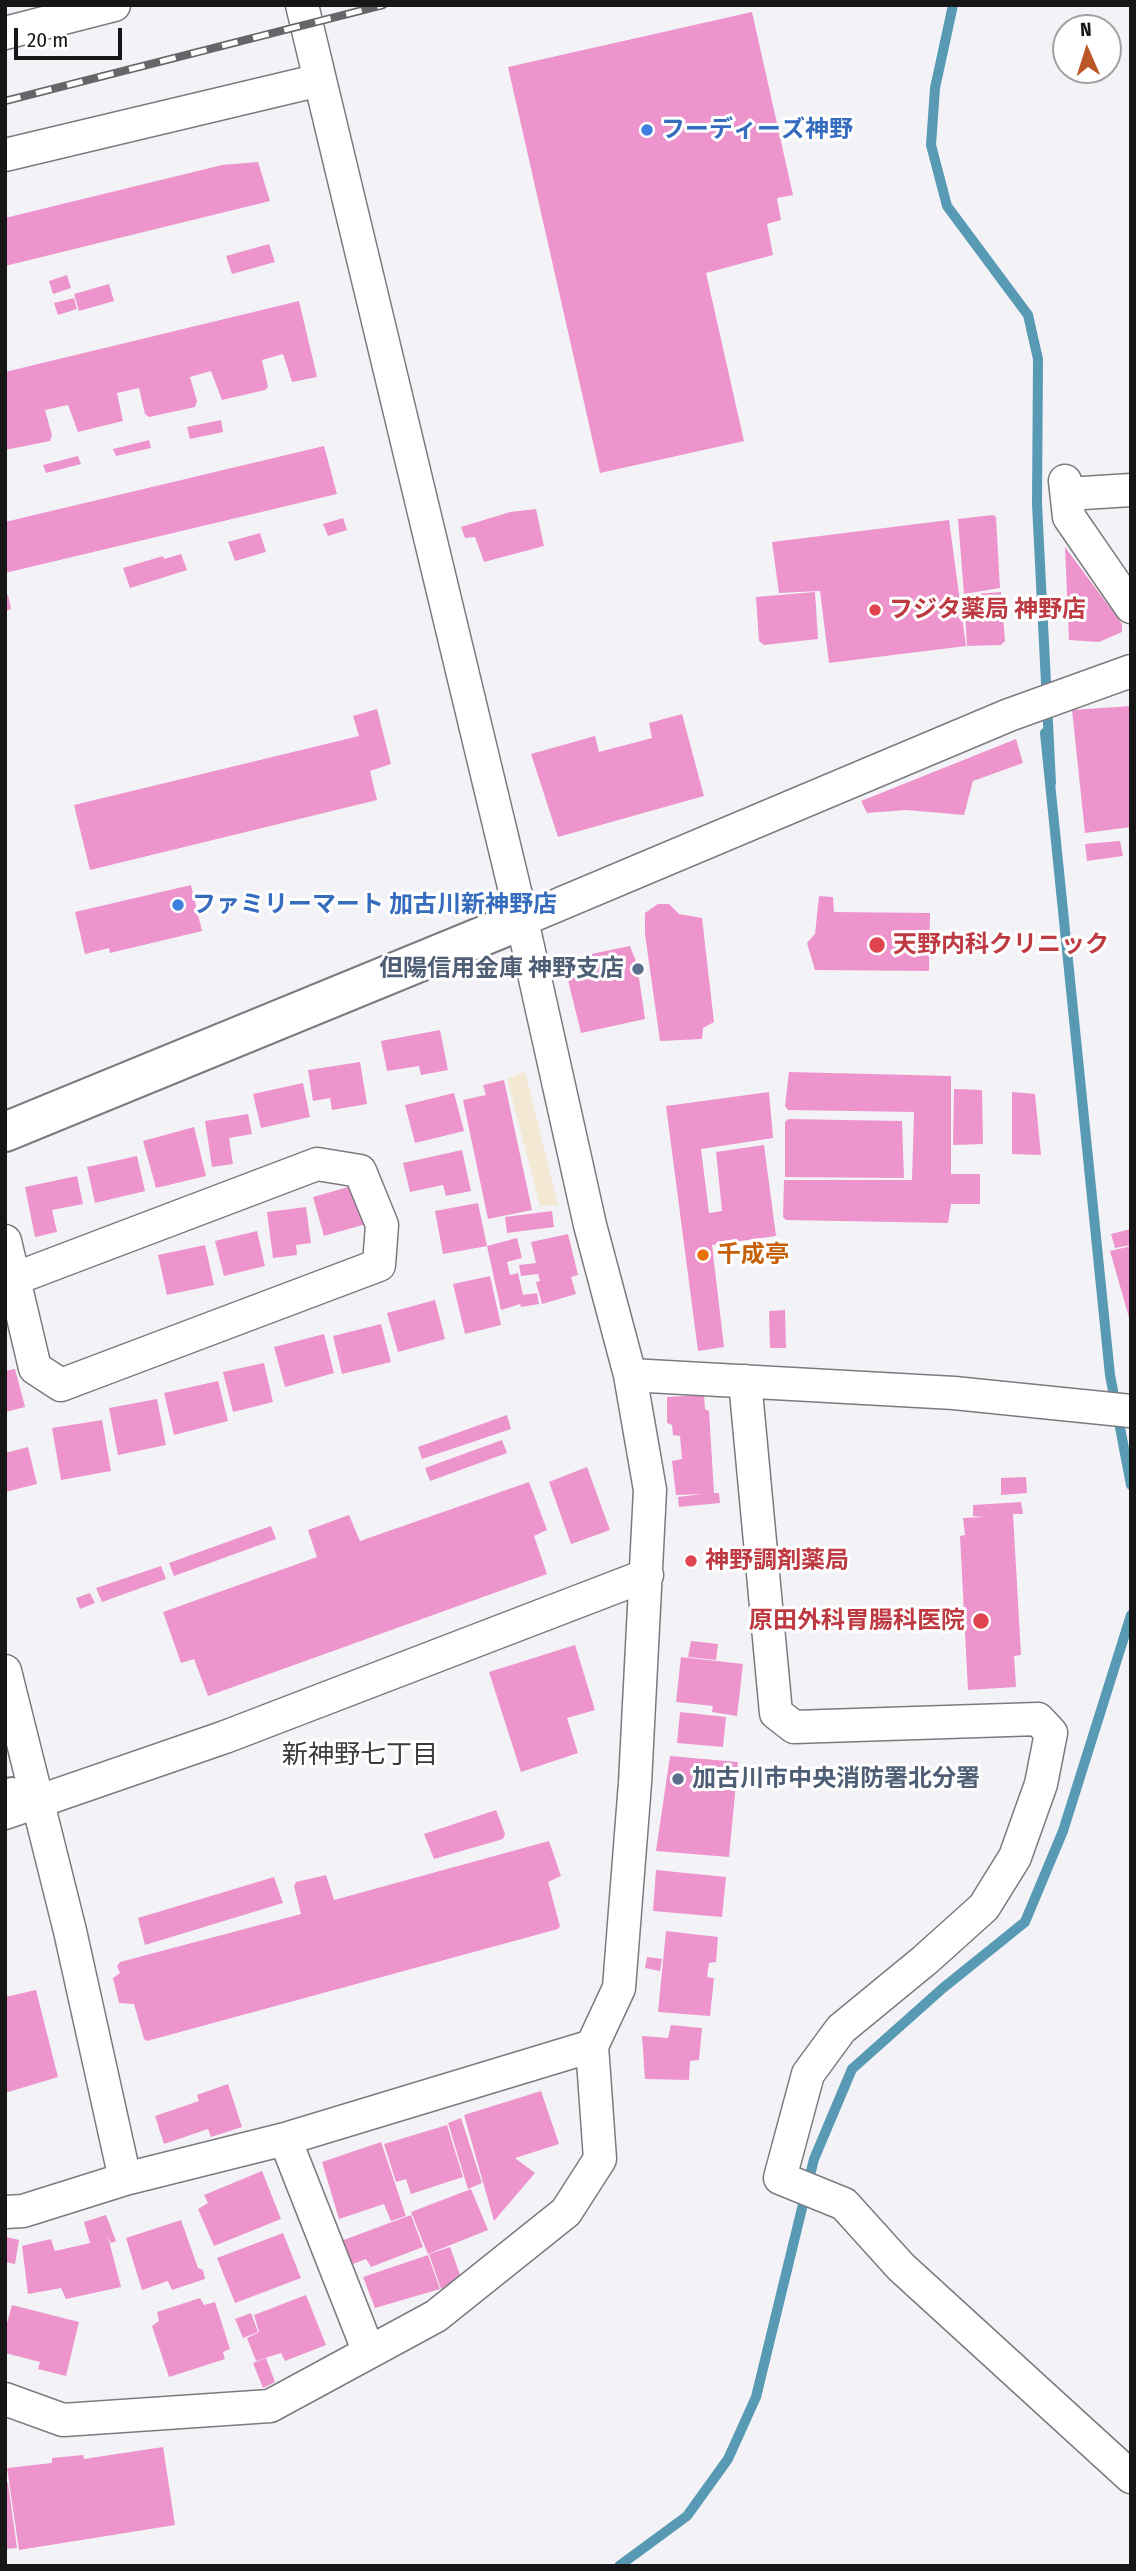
<!DOCTYPE html>
<meta charset="utf-8">
<style>
body{margin:0}
#map{position:relative;width:1136px;height:2571px;overflow:hidden;background:#f3f3f7;font-family:"Fira Sans Condensed",sans-serif}
canvas{display:block}
.frame{position:absolute;inset:0;border:7px solid #161617;pointer-events:none}
.north{position:absolute;left:1052px;top:14px;width:70px;height:70px;box-sizing:border-box;background:#fff;border:2px solid #a2a2a2;border-radius:50%;rotate:357deg;font-size:19px;font-weight:700;line-height:28px;text-align:center;color:#161617}
.north::after{content:'';display:block;margin:auto;width:24px;height:32px;background:#bb5626;clip-path:polygon(50% 0,100% 100%,50% 72%,0 100%)}
.scale{position:absolute;left:14px;top:28px;width:108px;height:32px;box-sizing:border-box;border:4px solid #161617;border-top:0;padding-left:9px;font-size:21px;line-height:24px;white-space:nowrap;color:#161617;-webkit-text-stroke:5px #fff;paint-order:stroke}
</style>
<div id="map">
<canvas width="1136" height="2571"></canvas>
<div class="frame"></div>
<div class="north">N</div>
<div class="scale">20 m</div>
</div>
<script>
const context = document.querySelector('canvas').getContext('2d');
context.lineJoin = 'round';
function paint(path, color) {
  context.fillStyle = color;
  context.fill(path, 'evenodd');
}
function poly(rows) {
  const path = new Path2D();
  for (const r of rows) {
    path.moveTo(r[0], r[1]);
    for (let i = 2; i < r.length; i += 2) path.lineTo(r[i], r[i + 1]);
  }
  return path;
}
function strokePath(path, color, width, dash) {
  context.strokeStyle = color;
  context.lineWidth = width;
  context.lineCap = dash ? 'butt' : 'round';
  context.setLineDash(dash || []);
  context.stroke(path);
}
function drawText(font, color, halo, rows, align = 'center') {
  context.font = font + ' "Fira Sans Condensed","Noto Sans JP",sans-serif';
  context.lineWidth = 6;
  context.setLineDash([]);
  context.textBaseline = 'middle';
  context.strokeStyle = halo;
  context.fillStyle = color;
  for (const [text, x, y, turn = 0] of rows) {
    context.save();
    context.translate(x, y);
    context.rotate((+turn || 0) * Math.PI / 180);
    context.textAlign = isNaN(turn) ? turn : align;
    if (halo) context.strokeText(text, 0, 0);
    context.fillText(text, 0, 0);
    context.restore();
  }
}
const commercial = poly([
 [525,1071,558,1205,540,1206,507,1079]
]);
const stream = poly([
 [953,5,935,88,931,145,947,206,1028,315,1038,359,1037,504,1051,783,1045,733,1110,1375,1131,1485],
 [619,2566,687,2516,728,2459,756,2397,814,2159,852,2069,943,1988,1025,1922,1063,1831,1131,1615]
]);
const building = poly([
 [752,12,793,195,777,198,781,220,767,224,773,255,706,273,744,441,600,473,508,67],
 [258,162,270,201,5,266,5,218,222,165],
 [269,244,275,262,232,274,226,256],
 [67,275,71,288,53,294,49,281],
 [109,284,114,301,79,311,74,294],
 [74,298,77,309,58,315,54,303],
 [299,301,317,377,292,382,283,354,262,360,268,387,265,390,222,400,211,371,190,377,197,401,195,407,149,417,145,414,139,388,117,393,123,421,78,432,68,405,45,410,52,435,50,441,5,450,5,372],
 [221,420,223,432,190,439,187,427],
 [149,440,151,448,116,456,113,449],
 [324,446,337,494,5,573,5,522],
 [78,456,81,464,46,473,43,465],
 [536,509,544,546,484,562,475,537,465,538,461,527,510,512],
 [993,515,996,517,1000,588,964,594,958,519],
 [343,518,347,530,328,536,323,524],
 [949,520,966,646,829,663,820,591,779,593,772,542],
 [260,533,266,552,235,561,228,542],
 [1065,547,1122,624,1122,632,1099,642,1069,640],
 [181,554,187,570,130,588,123,568,163,556,164,559],
 [815,592,818,639,764,645,759,641,756,597],
 [1001,592,1005,641,1001,645,967,646,964,595],
 [8,595,11,609,5,611,5,596],
 [1131,706,1131,827,1085,833,1072,710],
 [377,709,391,764,370,771,377,800,90,870,74,805,359,736,353,716],
 [682,714,704,796,558,837,531,754,595,736,599,752,652,738,649,723],
 [1016,739,1023,763,973,781,964,815,906,810,867,813,861,801],
 [1120,841,1123,856,1087,861,1085,844],
 [191,885,202,931,110,953,109,948,85,954,75,912],
 [819,896,833,897,834,912,930,913,929,971,815,970,807,943,815,934],
 [658,904,669,904,679,914,702,918,714,1022,703,1028,702,1039,660,1041,645,934,645,913],
 [630,946,637,964,645,1019,581,1033,567,976,588,970,591,954],
 [440,1030,448,1070,421,1075,419,1066,387,1071,381,1041],
 [360,1062,367,1104,332,1110,330,1098,313,1101,308,1070],
 [789,1072,951,1076,951,1174,980,1174,980,1204,951,1204,948,1223,786,1220,783,1217,784,1180,912,1180,914,1112,788,1110,785,1106],
 [504,1080,532,1210,488,1219,463,1100,486,1095,483,1085],
 [303,1083,310,1117,261,1128,253,1094],
 [954,1089,982,1090,983,1144,953,1145],
 [769,1092,773,1138,701,1149,709,1213,722,1211,716,1152,764,1145,776,1236,712,1245,724,1347,698,1351,666,1106],
 [1012,1092,1035,1094,1041,1155,1012,1154],
 [454,1093,464,1131,415,1143,405,1105],
 [248,1114,252,1134,229,1138,233,1164,212,1167,205,1121],
 [788,1119,902,1121,904,1178,785,1177,785,1122],
 [194,1127,206,1176,156,1188,143,1141],
 [462,1150,471,1191,446,1196,443,1185,410,1192,403,1163],
 [137,1156,145,1191,95,1203,87,1167],
 [77,1176,83,1204,52,1210,57,1232,35,1237,25,1187],
 [355,1185,366,1224,324,1236,313,1197],
 [478,1203,487,1246,443,1254,435,1211],
 [306,1207,311,1243,296,1245,297,1255,273,1258,267,1212],
 [552,1211,554,1227,507,1233,505,1217],
 [1131,1229,1131,1245,1115,1248,1111,1234],
 [257,1231,265,1266,224,1276,215,1241],
 [568,1234,578,1275,571,1277,576,1294,542,1304,536,1282,540,1281,538,1274,521,1276,519,1265,536,1263,531,1242],
 [517,1238,522,1258,507,1262,510,1275,518,1273,523,1295,537,1293,539,1304,521,1307,520,1304,501,1310,487,1246],
 [205,1245,214,1285,167,1295,158,1255],
 [1131,1246,1131,1321,1130,1321,1110,1251],
 [490,1276,501,1325,465,1334,453,1284],
 [435,1300,445,1339,398,1352,387,1313],
 [785,1310,786,1348,770,1348,769,1311],
 [381,1324,391,1362,342,1374,333,1336],
 [324,1334,334,1373,285,1387,274,1347],
 [264,1363,273,1402,233,1412,223,1372],
 [15,1369,25,1407,5,1412,5,1371],
 [218,1381,228,1421,174,1435,164,1393],
 [704,1395,705,1409,709,1411,714,1493,719,1493,720,1503,679,1507,678,1497,702,1494,676,1495,672,1461,682,1459,680,1436,673,1435,672,1425,667,1423,667,1397],
 [157,1399,166,1445,118,1455,109,1408],
 [507,1415,511,1429,422,1459,418,1447],
 [102,1420,111,1471,61,1480,52,1428],
 [502,1440,507,1453,430,1481,425,1468],
 [28,1447,37,1484,5,1492,5,1453],
 [587,1467,610,1530,571,1544,549,1482],
 [1026,1477,1027,1493,1001,1495,1001,1478],
 [529,1482,547,1530,534,1536,547,1574,208,1696,194,1659,181,1663,163,1612,317,1557,308,1530,349,1515,360,1541],
 [1021,1502,1023,1514,1013,1514,1021,1655,1014,1656,1016,1687,968,1690,960,1536,965,1535,963,1518,983,1517,973,1516,973,1505],
 [271,1526,276,1539,174,1576,169,1563],
 [161,1566,166,1579,102,1602,96,1588],
 [90,1593,95,1603,80,1609,76,1598],
 [691,1641,718,1644,716,1660,688,1657],
 [575,1645,595,1710,567,1718,578,1753,521,1772,489,1672],
 [681,1657,743,1664,737,1716,712,1712,713,1706,676,1702],
 [680,1712,726,1717,723,1747,677,1743],
 [670,1756,738,1762,729,1857,656,1851],
 [496,1810,505,1834,503,1839,434,1859,424,1834],
 [549,1841,561,1876,548,1882,560,1926,558,1929,147,2041,144,2039,134,2004,119,2003,113,1978,120,1973,117,1966,120,1962,301,1914,294,1886,296,1882,326,1875,334,1900],
 [656,1870,726,1877,722,1917,653,1911],
 [274,1877,283,1903,145,1945,138,1918],
 [666,1931,718,1937,716,1962,709,1963,707,1977,714,1978,710,2016,658,2012],
 [647,1957,662,1959,660,1971,645,1968],
 [36,1990,58,2077,5,2093,5,1997],
 [671,2025,702,2028,699,2060,690,2061,689,2080,645,2079,642,2036,668,2038],
 [228,2084,242,2127,211,2137,208,2129,164,2144,155,2116,199,2101,197,2095],
 [541,2091,559,2144,515,2158,535,2173,494,2221,464,2115],
 [461,2118,482,2183,468,2189,448,2123],
 [447,2125,463,2177,411,2194,406,2179,396,2182,384,2144],
 [381,2142,406,2216,391,2221,384,2204,339,2219,322,2162],
 [262,2171,281,2219,214,2246,198,2209,208,2203,204,2195],
 [471,2189,488,2230,428,2254,411,2212],
 [106,2215,116,2241,111,2243,108,2237,121,2287,66,2299,61,2288,28,2294,22,2246,51,2239,55,2251,90,2243,84,2222],
 [411,2215,423,2247,371,2267,366,2259,350,2265,341,2241],
 [181,2220,198,2268,203,2270,205,2279,172,2290,168,2281,142,2290,126,2238],
 [283,2233,301,2278,235,2303,217,2258],
 [6,2237,19,2240,15,2264,5,2262],
 [450,2247,462,2280,441,2289,429,2254],
 [428,2255,440,2289,375,2308,363,2277],
 [306,2295,326,2345,285,2361,281,2353,256,2361,247,2338,259,2332,254,2315],
 [200,2298,204,2305,215,2302,230,2349,223,2352,225,2359,169,2377,152,2326,159,2321,157,2312],
 [12,2305,79,2322,66,2376,38,2369,40,2362,5,2353,5,2331],
 [251,2313,258,2332,243,2338,235,2319],
 [266,2358,275,2382,263,2388,253,2363],
 [163,2447,175,2525,19,2550,7,2468,52,2463,52,2458,83,2455,84,2459],
 [5,2483,8,2483,17,2548,5,2549]
]);
const pedestrian = poly([
 [5,1792,12,1790,17,1810]
]);
const minor = poly([
 [5,33,114,5],
 [5,155,320,80],
 [1065,481,1069,517,1131,607],
 [1067,494,1131,490],
 [522,920,1009,715,1131,671],
 [5,1241,35,1368,61,1385,379,1265,382,1225,360,1171,317,1164,14,1279],
 [630,1375,954,1393,1131,1411],
 [745,1381,776,1713,794,1727,1038,1719,1051,1733,1041,1784,1015,1857,984,1907,925,1960,841,2029,808,2074,780,2178,844,2204,901,2267,1131,2477],
 [5,1671,70,1931,125,2179],
 [5,1813,225,1737,647,1575],
 [285,2139,368,2350],
 [5,2212,23,2211,125,2179,285,2139,592,2046],
 [5,2399,63,2420,270,2406,436,2316,566,2212,600,2159,592,2046,619,1988,635,1783,650,1490,630,1375,590,1225,522,920,302,5]
]);
const tertiary = poly([
 [5,1132,522,920]
]);
const rail = poly([
 [5,101,383,5]
]);
const markers = [
 [647,130,7,"#3f7fe0"],
 [875,610,7,"#e0444e"],
 [178,905,7,"#3f7fe0"],
 [877,945,9,"#e0444e"],
 [638,969,7,"#5c6f8a"],
 [703,1255,7,"#e8710a"],
 [691,1561,7,"#e0444e"],
 [981,1621,9,"#e0444e"],
 [678,1779,7,"#5c6f8a"]
];
const shopNames = [
 ["フーディーズ神野",661,130],
 ["ファミリーマート 加古川新神野店",192,905]
];
const healthNames = [
 ["フジタ薬局 神野店",889,610],
 ["天野内科クリニック",893,945],
 ["神野調剤薬局",705,1561],
 ["原田外科胃腸科医院",965,1621,"right"]
];
const serviceNames = [
 ["但陽信用金庫 神野支店",624,969],
 ["加古川市中央消防署北分署",692,1779,"left"]
];
const foodNames = [
 ["千成亭",717,1255]
];
const neighbourhoodNames = [
 ["新神野七丁目",360,1756]
];
paint(commercial, '#f3e8d3');
strokePath(stream, '#589ab4', 10);
paint(building, '#ed94cd');
strokePath(pedestrian, '#7b7b7f', 28);
strokePath(minor, '#7b7b7f', 35);
strokePath(tertiary, '#7b7b7f', 42);
strokePath(pedestrian, '#fff', 24);
strokePath(minor, '#fff', 32);
strokePath(tertiary, '#fff', 38);
strokePath(rail, '#666668', 8);
strokePath(rail, '#fff', 5, [16]);
for (const [x, y, r, color] of markers) {
  const dot = new Path2D();
  dot.arc(x, y, r, 0, 2 * Math.PI);
  context.fillStyle = color;
  context.fill(dot);
  strokePath(dot, '#fff', 2.5);
}
drawText('bold 24px', '#366cbe', '#fff', shopNames, 'left');
drawText('bold 24px', '#be3a42', '#fff', healthNames, 'left');
drawText('bold 24px', '#4e5e75', '#fff', serviceNames, 'right');
drawText('bold 24px', '#c56008', '#fff', foodNames, 'left');
drawText('26px', '#3b3b3f', '#fff', neighbourhoodNames);
</script>
